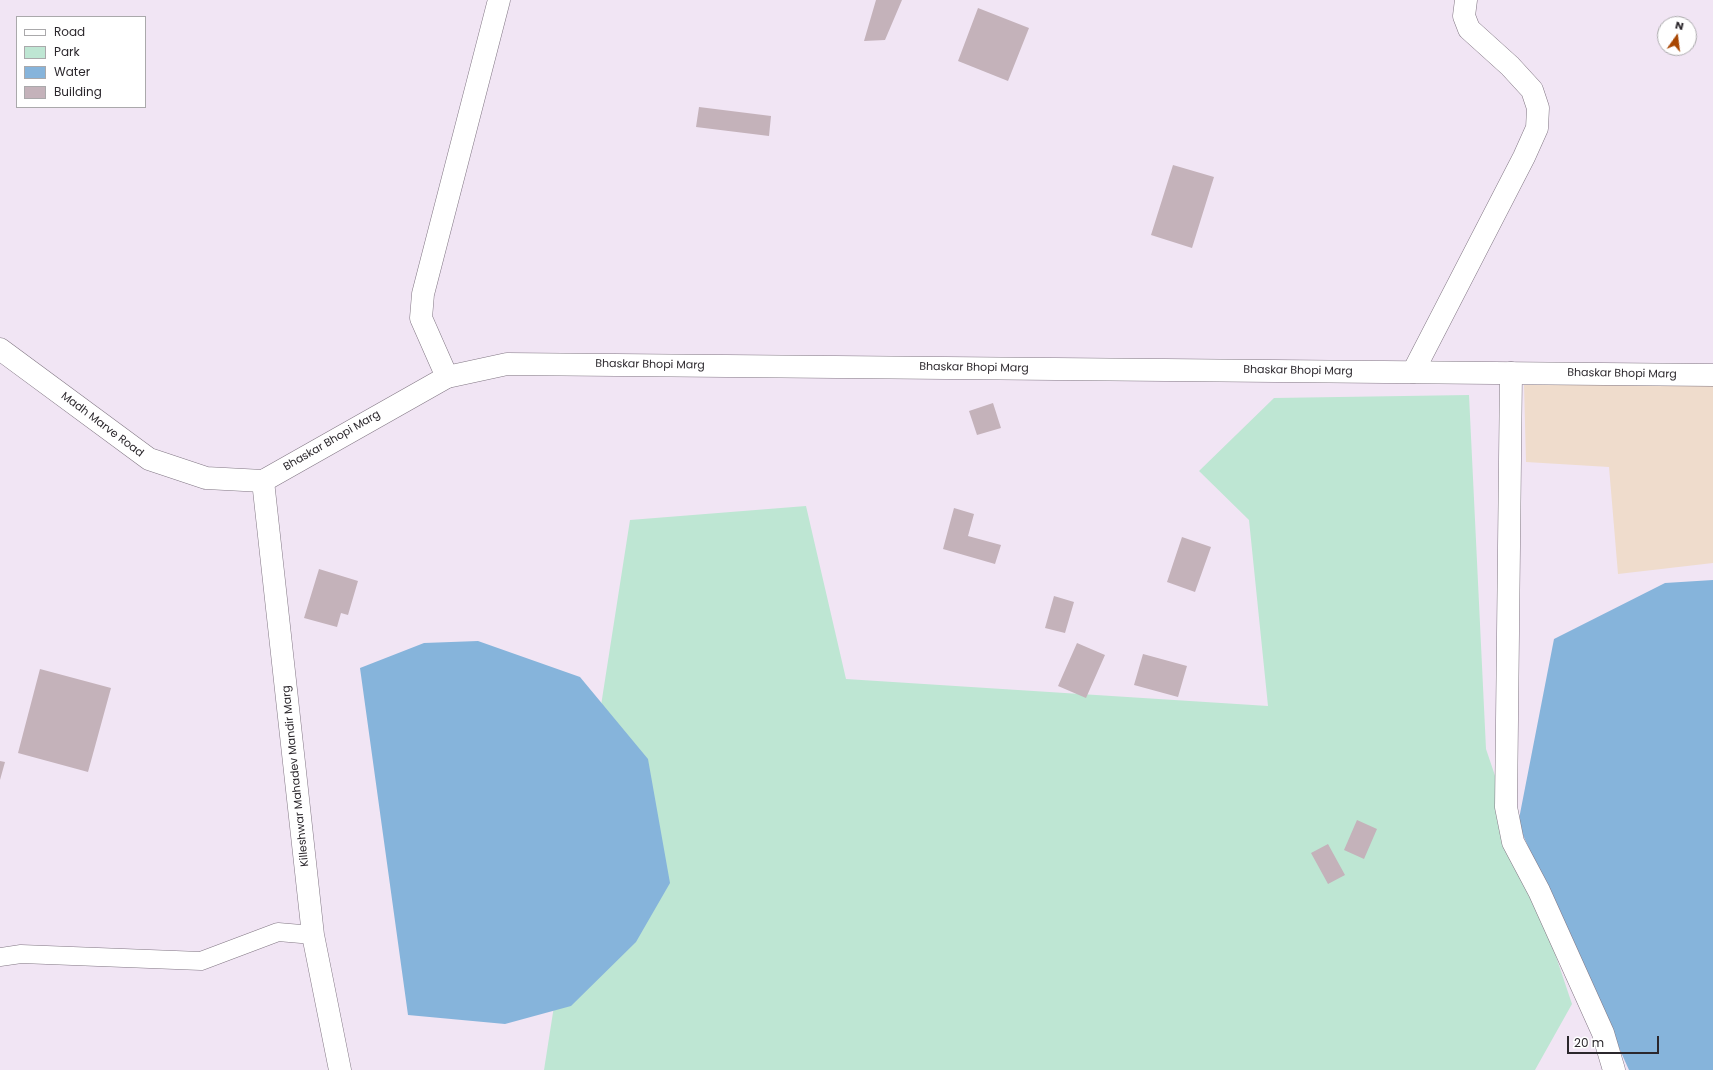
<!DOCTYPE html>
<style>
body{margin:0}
#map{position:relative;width:1713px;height:1070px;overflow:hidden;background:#f1e5f4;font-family:Poppins,sans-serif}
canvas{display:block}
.legend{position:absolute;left:16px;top:16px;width:130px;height:92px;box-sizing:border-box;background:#fff;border:1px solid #aaa9ab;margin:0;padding:5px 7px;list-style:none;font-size:12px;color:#2b272c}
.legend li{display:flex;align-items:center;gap:8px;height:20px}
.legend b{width:20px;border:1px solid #aaa9ab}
.north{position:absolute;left:1657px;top:16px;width:40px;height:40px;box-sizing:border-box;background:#fff;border:1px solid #aaa9ab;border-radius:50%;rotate:14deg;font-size:11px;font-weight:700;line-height:16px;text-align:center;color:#2b272c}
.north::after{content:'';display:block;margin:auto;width:14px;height:18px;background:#a84602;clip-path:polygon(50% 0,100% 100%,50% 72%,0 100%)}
.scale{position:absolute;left:1567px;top:1036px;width:92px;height:18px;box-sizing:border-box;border:2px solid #2b272c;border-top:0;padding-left:5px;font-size:12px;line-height:14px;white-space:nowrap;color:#2b272c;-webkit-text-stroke:3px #fff;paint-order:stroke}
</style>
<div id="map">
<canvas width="1713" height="1070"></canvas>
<ul class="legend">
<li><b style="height:5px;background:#fff"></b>Road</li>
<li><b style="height:11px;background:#bee6d3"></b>Park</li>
<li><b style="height:11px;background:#86b4db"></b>Water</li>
<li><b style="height:11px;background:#c4b2ba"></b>Building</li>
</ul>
<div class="north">N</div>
<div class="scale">20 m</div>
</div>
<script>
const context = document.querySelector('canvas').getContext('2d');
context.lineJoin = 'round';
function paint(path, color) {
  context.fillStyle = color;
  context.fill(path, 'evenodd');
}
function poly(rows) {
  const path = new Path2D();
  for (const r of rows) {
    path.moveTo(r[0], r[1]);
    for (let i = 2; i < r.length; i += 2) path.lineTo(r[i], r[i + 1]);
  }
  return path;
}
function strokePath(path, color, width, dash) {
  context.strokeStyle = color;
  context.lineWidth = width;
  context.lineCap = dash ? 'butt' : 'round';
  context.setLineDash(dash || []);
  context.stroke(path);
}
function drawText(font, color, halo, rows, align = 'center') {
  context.font = font + ' Poppins,sans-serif';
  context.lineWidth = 3;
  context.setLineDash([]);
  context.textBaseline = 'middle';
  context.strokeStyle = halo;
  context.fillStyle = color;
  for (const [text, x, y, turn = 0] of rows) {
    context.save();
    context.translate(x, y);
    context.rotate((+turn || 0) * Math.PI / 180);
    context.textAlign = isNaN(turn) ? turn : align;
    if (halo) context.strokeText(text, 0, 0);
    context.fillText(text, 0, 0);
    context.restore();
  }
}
const industrial = poly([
 [1713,384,1713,563,1618,574,1609,467,1526,462,1524,385]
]);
const green = poly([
 [1469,395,1486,749,1572,1004,1535,1070,544,1070,630,520,806,506,846,679,1268,706,1249,520,1199,471,1274,398]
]);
const water = poly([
 [1713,580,1713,1070,1629,1070,1518,824,1554,639,1665,583],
 [478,641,580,677,648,759,670,883,636,942,571,1006,505,1024,408,1015,360,668,424,643]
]);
const building = poly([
 [876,0,902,0,885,40,864,41],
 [978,8,1029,28,1008,81,958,61],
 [699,107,771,116,769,136,696,127],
 [1173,165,1214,177,1192,248,1151,235],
 [993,403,1001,428,977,435,969,411],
 [954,508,974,514,968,536,1001,545,995,564,943,549],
 [1182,537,1211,547,1195,592,1167,582],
 [319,569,358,581,348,615,341,613,337,627,304,618],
 [1054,596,1074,602,1065,633,1045,628],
 [1077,643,1105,655,1086,698,1058,686],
 [1143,654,1187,666,1178,697,1134,685],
 [40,669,111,688,88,772,18,753],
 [0,761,5,762,0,780],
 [1357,820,1377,829,1364,859,1344,850],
 [1328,844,1345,875,1328,884,1311,853]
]);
const service = poly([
 [0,957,21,954,201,961,278,932,313,935]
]);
const minor = poly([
 [1413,372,1524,157,1537,128,1538,108,1532,90,1510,66,1469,29,1464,16,1466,0],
 [1511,373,1506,807,1513,842,1539,891,1603,1033,1614,1070],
 [447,377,421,318,423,294,499,0],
 [263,481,313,935,340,1070]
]);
const tertiary = poly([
 [0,349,149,459,206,478,263,481,447,377,507,364,1713,375]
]);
const streetNames = [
 ["Bhaskar Bhopi Marg",650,365,1],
 ["Bhaskar Bhopi Marg",974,368,1],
 ["Bhaskar Bhopi Marg",1298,371,1],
 ["Bhaskar Bhopi Marg",1622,374,1],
 ["Madh Marve Road",102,425,37],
 ["Bhaskar Bhopi Marg",332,441,-30],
 ["Killeshwar Mahadev Mandir Marg",296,776,-96]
];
paint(industrial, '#efdccc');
paint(green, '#bee6d3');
paint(water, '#86b4db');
paint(building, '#c4b2ba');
strokePath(service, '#817683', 19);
strokePath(minor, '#817683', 23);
strokePath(tertiary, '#817683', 23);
strokePath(service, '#fff', 18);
strokePath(minor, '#fff', 22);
strokePath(tertiary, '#fff', 22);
drawText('11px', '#2b272c', '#fff', streetNames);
</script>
